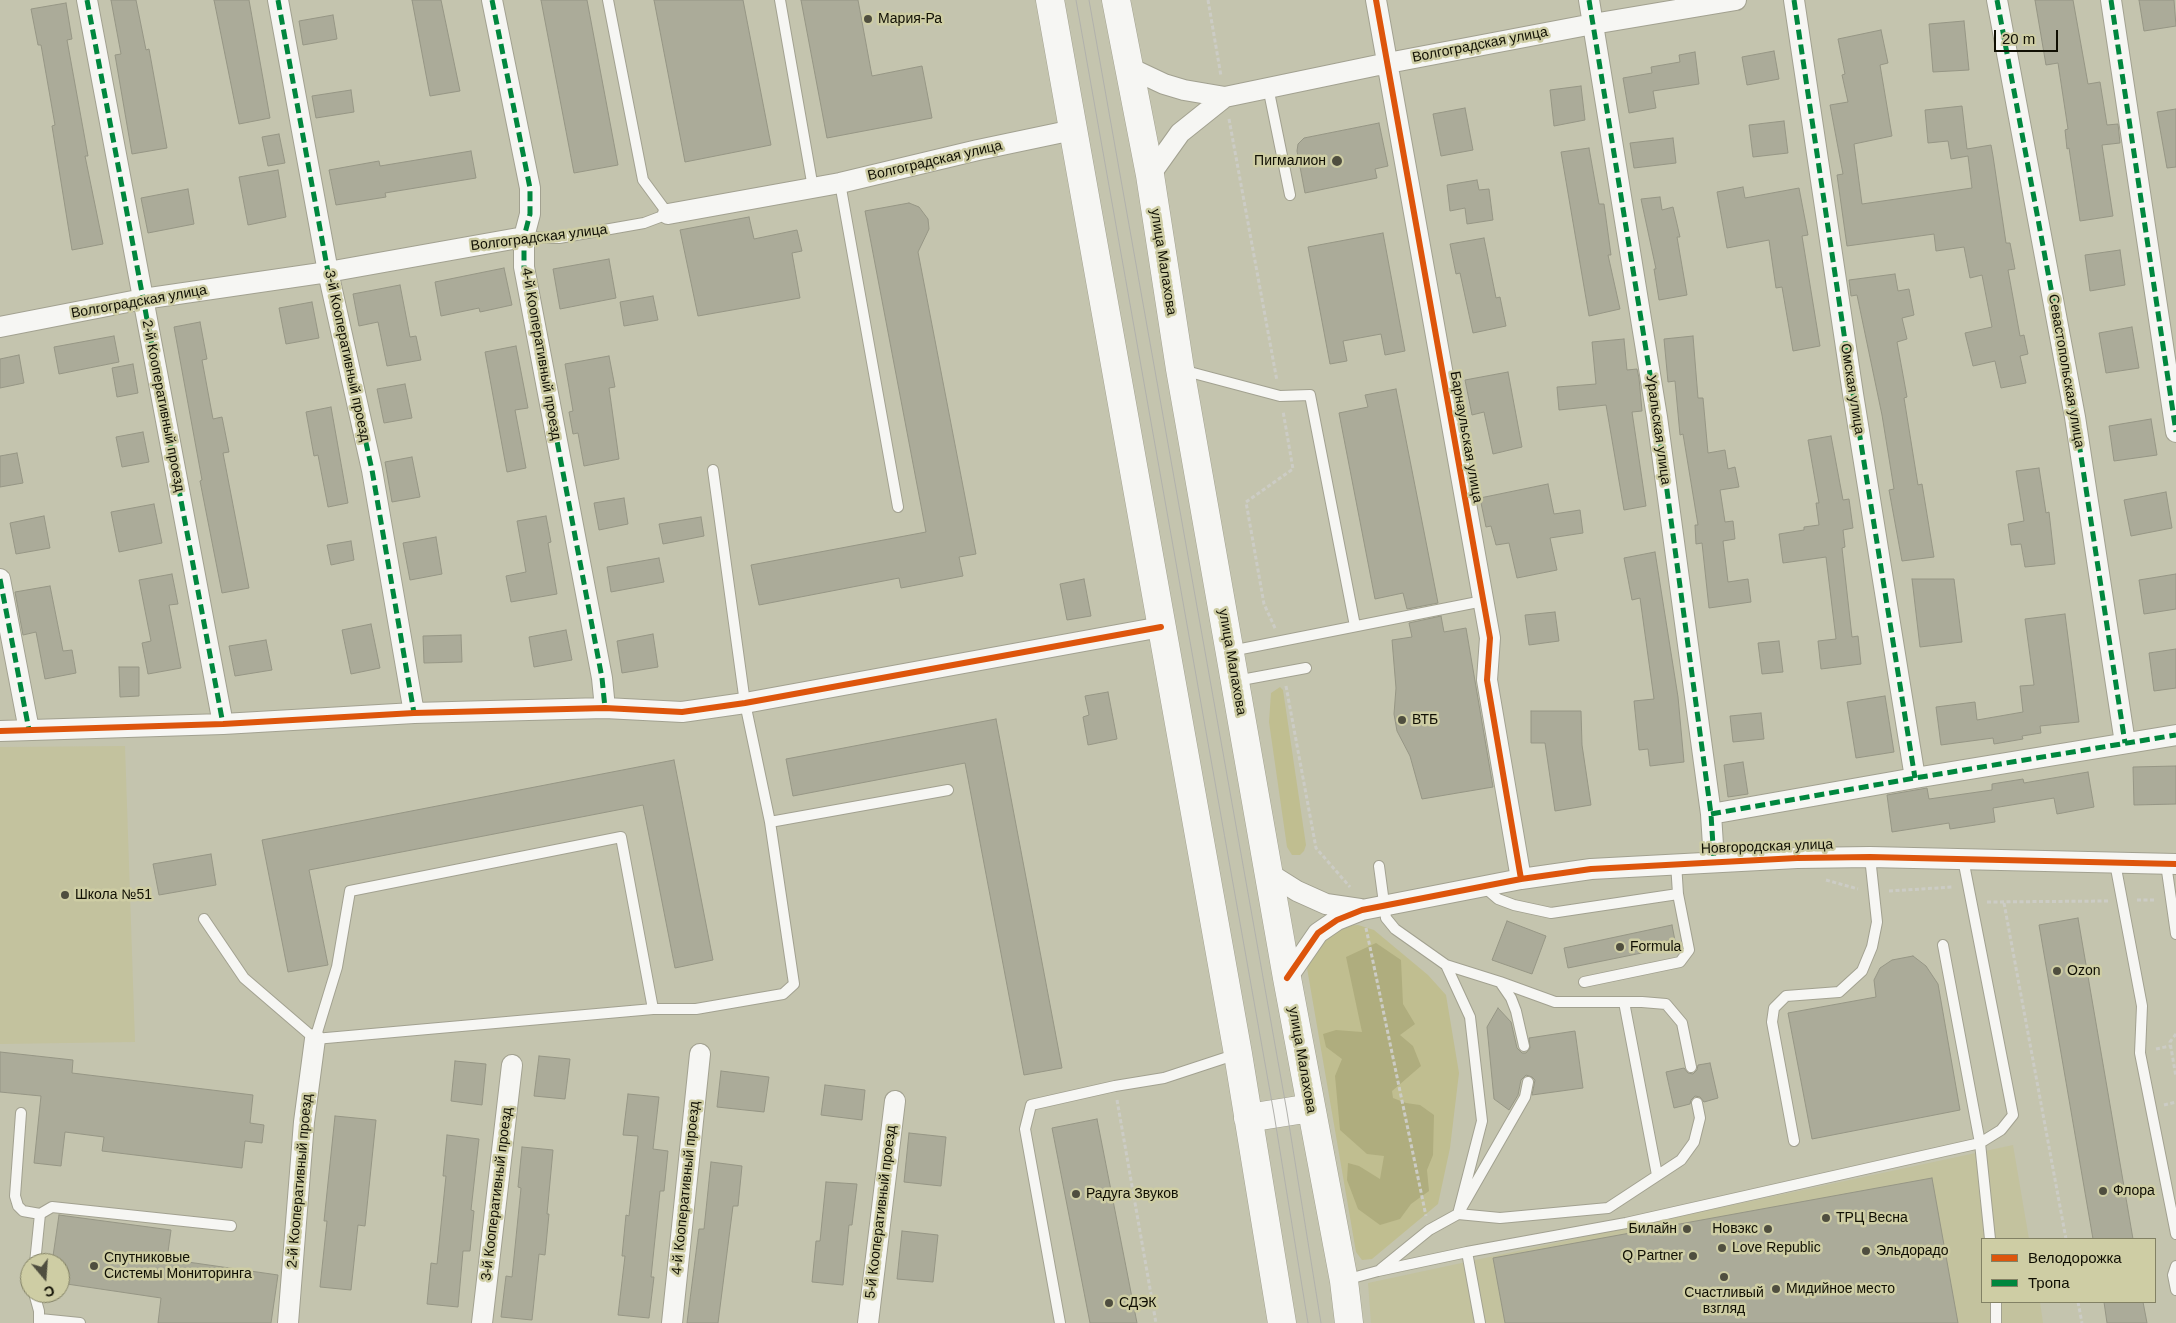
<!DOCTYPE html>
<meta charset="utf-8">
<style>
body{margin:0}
#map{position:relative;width:2176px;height:1323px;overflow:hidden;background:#c4c4ae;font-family:Arial,sans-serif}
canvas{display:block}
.legend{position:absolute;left:1981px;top:1238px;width:175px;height:65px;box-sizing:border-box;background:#cecda4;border:1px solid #828164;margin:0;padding:6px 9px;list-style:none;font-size:15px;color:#100f03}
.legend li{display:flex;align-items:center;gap:10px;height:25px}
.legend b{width:25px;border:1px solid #828164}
.north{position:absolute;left:20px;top:1253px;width:50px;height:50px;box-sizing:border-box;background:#cecda4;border:1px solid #828164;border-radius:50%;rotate:162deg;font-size:14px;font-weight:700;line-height:20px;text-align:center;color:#100f03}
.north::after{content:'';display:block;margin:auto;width:18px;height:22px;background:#4f4e3f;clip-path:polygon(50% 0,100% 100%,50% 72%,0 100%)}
.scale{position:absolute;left:1994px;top:30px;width:64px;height:22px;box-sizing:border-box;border:2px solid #100f03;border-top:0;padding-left:6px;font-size:15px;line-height:18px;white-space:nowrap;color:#100f03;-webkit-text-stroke:4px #cecda4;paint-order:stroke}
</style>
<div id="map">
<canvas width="2176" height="1323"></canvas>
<ul class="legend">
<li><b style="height:6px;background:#dd550c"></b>Велодорожка</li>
<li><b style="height:6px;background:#00873e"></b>Тропа</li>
</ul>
<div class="north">С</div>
<div class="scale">20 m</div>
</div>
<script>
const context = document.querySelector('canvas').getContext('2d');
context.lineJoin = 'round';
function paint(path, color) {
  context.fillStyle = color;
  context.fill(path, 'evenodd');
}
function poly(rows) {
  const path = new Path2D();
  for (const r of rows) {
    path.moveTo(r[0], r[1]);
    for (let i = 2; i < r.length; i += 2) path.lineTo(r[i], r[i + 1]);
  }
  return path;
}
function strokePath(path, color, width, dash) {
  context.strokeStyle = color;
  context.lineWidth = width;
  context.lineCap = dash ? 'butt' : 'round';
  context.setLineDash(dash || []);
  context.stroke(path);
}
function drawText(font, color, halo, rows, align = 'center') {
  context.font = font + ' Arial,sans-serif';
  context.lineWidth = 5;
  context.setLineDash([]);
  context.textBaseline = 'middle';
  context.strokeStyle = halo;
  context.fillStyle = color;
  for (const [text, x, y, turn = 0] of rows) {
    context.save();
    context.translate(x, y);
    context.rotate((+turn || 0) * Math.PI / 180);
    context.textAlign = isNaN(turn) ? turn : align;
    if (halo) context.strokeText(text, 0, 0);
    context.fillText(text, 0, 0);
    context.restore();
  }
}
const built = poly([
 [125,746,135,1042,0,1044,0,747],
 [2013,1145,2029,1239,1982,1239,1982,1302,2040,1302,2043,1323,1371,1323,1368,1283]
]);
const green = poly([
 [1280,687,1283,690,1306,845,1304,851,1300,855,1292,855,1287,847,1269,722,1271,693],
 [1358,925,1374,930,1428,975,1446,995,1459,1073,1450,1148,1438,1204,1372,1259,1362,1260,1356,1252,1307,968,1326,936,1340,926]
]);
const forest = poly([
 [1376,943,1401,960,1403,1004,1415,1024,1400,1035,1413,1046,1421,1066,1392,1091,1393,1098,1406,1103,1420,1105,1434,1115,1433,1155,1427,1170,1429,1191,1411,1204,1400,1219,1380,1225,1358,1209,1347,1180,1348,1163,1359,1166,1380,1179,1384,1156,1367,1154,1340,1130,1335,1076,1342,1059,1326,1047,1323,1034,1336,1030,1362,1032,1346,957]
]);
const building = poly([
 [111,0,136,0,146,50,149,49,167,148,132,154,115,55,121,54,111,0],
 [214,0,249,0,270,118,239,124,214,0],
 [412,0,441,0,460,91,430,96,412,0],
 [541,0,587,0,618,165,574,173,541,0],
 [654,0,743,0,771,145,685,162,654,0],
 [801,0,858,0,872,76,922,66,932,118,827,138,801,0],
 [2035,0,2073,0,2088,84,2100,82,2107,125,2118,124,2120,143,2102,145,2113,216,2080,221,2069,148,2067,149,2065,130,2068,129,2058,63,2046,65,2035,0],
 [2139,0,2174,0,2176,26,2144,31,2139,0],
 [66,3,72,39,67,40,88,156,85,156,103,244,72,250,52,126,55,125,41,45,38,45,31,9,66,3],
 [333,15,337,39,303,45,299,21,333,15],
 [1964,21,1969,70,1933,72,1929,24,1964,21],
 [1881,30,1888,63,1880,65,1892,136,1854,144,1862,204,1972,188,1968,156,1951,159,1948,141,1928,143,1925,110,1962,106,1967,149,1991,145,1993,156,2006,243,2010,243,2015,269,2008,270,2020,336,2024,335,2028,354,2020,356,2026,383,2001,388,1995,361,1973,366,1965,333,1992,327,1982,275,1970,278,1964,247,1936,251,1934,234,1847,246,1837,175,1843,174,1830,105,1848,102,1842,75,1845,74,1838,39,1881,30],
 [1774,51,1779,79,1747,85,1742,57,1774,51],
 [1695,52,1699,84,1653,91,1656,108,1629,113,1623,78,1652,73,1651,67,1680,62,1679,55,1695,52],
 [1581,86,1585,120,1554,126,1550,90,1581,86],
 [351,90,354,112,316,118,312,96,351,90],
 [1465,108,1473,150,1441,156,1433,114,1465,108],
 [2176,109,2176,167,2167,168,2157,112,2176,109],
 [1784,121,1788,153,1753,157,1749,125,1784,121],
 [1379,123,1388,166,1375,169,1377,178,1305,193,1297,151,1298,144,1304,138,1379,123],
 [279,134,285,163,268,166,262,137,279,134],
 [1673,138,1676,163,1634,168,1630,143,1673,138],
 [1589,148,1599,204,1604,204,1611,255,1608,255,1620,309,1589,316,1561,152,1589,148],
 [471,151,476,178,385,193,386,197,336,205,329,170,379,161,380,166,471,151],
 [278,170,286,217,248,225,239,177,278,170],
 [1477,180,1479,190,1489,189,1493,220,1467,224,1465,208,1450,211,1447,185,1477,180],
 [1743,187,1745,198,1799,188,1808,235,1802,236,1820,346,1793,351,1782,287,1776,288,1769,240,1727,248,1717,192,1743,187],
 [188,189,194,224,148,233,141,198,188,189],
 [1660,197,1662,210,1673,207,1680,237,1677,237,1687,295,1659,300,1654,269,1656,269,1641,199,1660,197],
 [909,203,919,207,928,219,929,229,918,252,976,554,959,557,963,576,901,588,899,578,759,605,751,565,926,532,865,211,909,203],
 [749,217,754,239,797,230,802,251,792,253,800,298,698,316,680,230,749,217],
 [1383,233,1405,351,1385,355,1381,334,1343,341,1347,361,1330,364,1308,247,1383,233],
 [1484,238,1496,298,1500,297,1506,326,1473,333,1460,273,1456,274,1450,244,1484,238],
 [2120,250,2125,285,2090,291,2085,255,2120,250],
 [609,259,616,298,560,309,553,269,609,259],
 [504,268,512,305,480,312,479,308,441,316,435,282,504,268],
 [1895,274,1898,291,1909,289,1914,315,1902,318,1907,339,1897,342,1907,397,1904,398,1918,485,1922,484,1934,557,1902,561,1889,490,1894,489,1882,415,1857,295,1851,296,1849,280,1895,274],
 [400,285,410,337,416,336,421,360,387,366,378,322,359,326,353,294,400,285],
 [653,296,658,320,624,326,620,302,653,296],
 [312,302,319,338,286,344,279,308,312,302],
 [200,322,207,359,202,360,213,419,222,417,229,452,223,453,249,588,222,593,200,481,202,480,174,327,200,322],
 [2132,327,2139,368,2106,373,2099,333,2132,327],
 [114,336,119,362,59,374,54,347,114,336],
 [1693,336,1698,398,1703,398,1708,453,1725,450,1728,469,1735,467,1739,487,1720,490,1725,522,1733,521,1735,539,1723,541,1728,582,1748,579,1751,602,1709,608,1702,543,1696,544,1695,525,1698,525,1683,434,1680,435,1675,381,1668,382,1664,339,1693,336],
 [1624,339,1627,370,1637,369,1639,378,1642,411,1632,412,1646,506,1624,510,1606,405,1559,410,1557,387,1596,384,1592,342,1624,339],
 [516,346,528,408,515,410,526,468,507,472,485,352,516,346],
 [19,355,24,383,0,388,0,359,19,355],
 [609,356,615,387,609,388,619,459,584,466,578,433,573,434,569,412,573,411,565,364,609,356],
 [133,364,138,393,117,397,112,368,133,364],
 [1508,372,1522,447,1493,454,1484,412,1472,415,1465,380,1508,372],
 [405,384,412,418,384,423,377,389,405,384],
 [1396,389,1438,603,1407,609,1403,593,1375,599,1339,413,1368,407,1365,395,1396,389],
 [331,407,348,503,328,507,318,455,314,456,306,412,331,407],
 [2151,419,2157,455,2114,461,2109,426,2151,419],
 [143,432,149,462,122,467,116,437,143,432],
 [1831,436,1843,500,1849,499,1853,528,1843,530,1845,547,1842,548,1852,637,1858,636,1861,664,1821,669,1818,641,1836,639,1826,557,1783,563,1779,534,1804,530,1804,527,1819,525,1816,503,1819,503,1808,440,1831,436],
 [17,453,23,483,0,487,0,456,17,453],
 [412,457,420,497,392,502,385,462,412,457],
 [2039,468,2046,513,2049,512,2055,564,2025,567,2021,544,2011,545,2008,524,2024,521,2016,471,2039,468],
 [1548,484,1554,514,1580,510,1583,533,1550,538,1557,570,1517,578,1509,543,1496,545,1491,526,1486,527,1480,498,1548,484],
 [2166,492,2172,528,2131,536,2124,500,2166,492],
 [624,498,628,524,599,530,594,503,624,498],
 [154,504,162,543,119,552,111,512,154,504],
 [44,516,50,548,16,554,10,523,44,516],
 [546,516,551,542,548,543,557,594,511,602,506,576,526,572,517,521,546,516],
 [701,517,704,536,663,544,659,524,701,517],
 [436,537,442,574,410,580,403,543,436,537],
 [351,541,354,560,331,565,327,545,351,541],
 [1655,552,1678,697,1684,762,1650,766,1648,749,1639,750,1634,701,1654,699,1640,598,1632,600,1624,558,1655,552],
 [659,558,664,582,611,592,607,567,659,558],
 [172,574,178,604,169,605,181,668,148,674,142,643,151,641,139,580,172,574],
 [2176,574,2176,609,2144,614,2139,580,2176,574],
 [1084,579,1091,616,1067,620,1060,584,1084,579],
 [1912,579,1954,579,1962,642,1920,647,1912,579],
 [50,586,63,651,72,650,76,673,45,679,36,632,23,635,15,592,50,586],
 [1555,612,1559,641,1529,645,1525,615,1555,612],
 [2065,614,2079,722,2040,726,2041,733,2022,736,2023,739,1994,744,1993,738,1941,745,1936,707,1975,702,1977,720,2023,712,2020,686,2034,685,2025,619,2065,614],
 [1441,616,1444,632,1466,628,1493,787,1422,799,1410,756,1397,731,1394,714,1396,688,1392,640,1412,637,1409,623,1441,616],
 [371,624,380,668,351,674,342,630,371,624],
 [566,630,572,660,534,667,529,637,566,630],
 [653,634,658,667,622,673,617,641,653,634],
 [461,635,462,662,424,663,423,636,461,635],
 [266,640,272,670,235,676,229,646,266,640],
 [1779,641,1783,672,1762,674,1758,643,1779,641],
 [2176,649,2176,688,2154,691,2149,653,2176,649],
 [119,667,139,667,139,696,120,697,119,667],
 [1108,692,1117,739,1088,745,1083,717,1089,715,1085,696,1108,692],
 [1885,696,1894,752,1856,758,1847,702,1885,696],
 [1531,711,1581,711,1582,745,1591,805,1555,811,1545,743,1531,743,1531,711],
 [1761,713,1764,739,1733,742,1730,716,1761,713],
 [996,719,1062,1068,1024,1075,965,763,793,796,786,759,996,719],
 [674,760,713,960,675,968,643,805,309,870,328,965,288,972,262,840,674,760],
 [1743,762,1748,794,1728,797,1724,765,1743,762],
 [2176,766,2176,804,2134,805,2133,767,2176,766],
 [2088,772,2094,807,2057,814,2054,798,1993,808,1995,822,1950,829,1949,823,1892,832,1887,795,1927,788,1929,799,1992,790,1992,784,2023,779,2024,783,2088,772],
 [211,854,216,885,159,895,153,864,211,854],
 [2078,918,2133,1239,2093,1239,2039,925,2078,918],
 [1507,921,1546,936,1532,974,1492,960,1507,921],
 [1672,925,1676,946,1568,968,1564,948,1672,925],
 [1913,956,1926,966,1938,984,1960,1110,1812,1139,1788,1013,1876,997,1874,980,1880,968,1892,960,1913,956],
 [1498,1008,1511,1022,1517,1048,1522,1053,1526,1053,1530,1048,1529,1038,1575,1031,1583,1088,1532,1095,1535,1080,1532,1077,1526,1075,1521,1080,1518,1095,1509,1110,1494,1099,1487,1027,1498,1008],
 [0,1052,73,1060,72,1073,253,1095,250,1123,264,1125,262,1143,245,1141,242,1168,102,1151,104,1137,65,1132,61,1166,34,1163,41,1096,0,1092,0,1052],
 [539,1056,570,1059,565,1099,534,1096,539,1056],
 [455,1061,486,1064,482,1105,451,1101,455,1061],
 [1710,1063,1718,1098,1704,1102,1700,1097,1695,1096,1691,1100,1690,1104,1674,1108,1666,1072,1684,1068,1688,1073,1693,1074,1697,1070,1698,1065,1710,1063],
 [721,1071,769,1077,764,1112,717,1107,721,1071],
 [825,1085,865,1090,862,1120,821,1115,825,1085],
 [628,1094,659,1097,653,1149,668,1151,664,1191,660,1191,651,1277,654,1277,649,1318,618,1315,625,1256,622,1256,626,1215,629,1216,638,1136,623,1135,628,1094],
 [335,1116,376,1120,365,1226,358,1225,351,1290,320,1287,327,1221,324,1221,335,1116],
 [1097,1119,1137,1323,1090,1323,1052,1128,1097,1119],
 [909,1133,946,1137,941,1186,904,1182,909,1133],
 [447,1135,479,1139,471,1210,474,1211,470,1251,463,1251,458,1307,427,1304,431,1263,437,1264,446,1176,443,1176,447,1135],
 [522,1147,553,1150,547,1214,549,1214,545,1255,539,1254,532,1320,501,1317,506,1276,512,1277,521,1188,518,1187,522,1147],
 [711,1162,742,1166,738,1206,733,1206,718,1323,687,1323,699,1229,704,1229,711,1162],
 [1932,1178,1958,1323,1505,1323,1493,1258,1932,1178],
 [826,1182,857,1184,852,1225,849,1225,843,1285,812,1282,816,1241,820,1241,826,1182],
 [59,1215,171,1230,167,1259,278,1275,271,1323,158,1323,161,1298,60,1283,60,1263,52,1263,59,1215],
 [902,1231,938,1235,933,1282,897,1279,902,1231],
 [2104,1302,2143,1302,2147,1323,2107,1323,2104,1302]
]);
const path = poly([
 [1208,0,1221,76],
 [1229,119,1277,381],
 [1275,628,1264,604,1246,502,1293,469,1283,411],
 [1286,686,1316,848,1350,887],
 [1826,880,1858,889],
 [1889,891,1953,887],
 [2137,900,2155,900],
 [1987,902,2108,901],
 [2004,903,2066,1239],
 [1366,928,1426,1216],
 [2176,1034,2170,1042,2176,1077],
 [2156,1049,2170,1046],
 [1117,1100,1156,1323],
 [2164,1105,2176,1102],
 [2078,1302,2082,1323]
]);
const service = poly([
 [780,0,813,188],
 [1268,87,1290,195],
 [840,183,898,507],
 [524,237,559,238,644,223,668,214,643,180,608,0],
 [1182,370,1280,396,1310,395,1355,626],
 [1231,651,1483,601],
 [1236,681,1306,668],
 [770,822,948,790],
 [1963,859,2013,1115,2001,1130,1980,1143,1990,1239],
 [2115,863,2142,1006,2140,1053,2176,1234],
 [2166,864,2176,934],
 [1379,866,1386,918,1395,929,1446,965,1500,982,1511,998,1516,1011,1524,1046],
 [1484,887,1498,899,1514,905,1551,913,1678,894,1676,863],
 [204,919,244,978,315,1039,653,1009,696,1009,783,994,794,984,770,822,745,703,713,470],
 [1446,965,1470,1017,1482,1121,1458,1214],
 [1500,982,1555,1002,1642,1002,1666,1004,1682,1023,1691,1067],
 [1584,982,1680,962,1689,950,1678,894],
 [1624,1002,1657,1175],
 [315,1039,337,967,350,891,621,837,653,1009],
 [21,1113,15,1196,18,1206,23,1211,40,1214],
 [1794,1141,1772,1022,1774,1008,1786,996,1839,992,1862,971,1872,947,1877,922,1870,857],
 [1458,1214,1500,1218,1608,1208,1681,1160,1694,1142,1700,1118,1697,1103],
 [1467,1252,1480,1323],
 [35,1263,40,1214,52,1207,231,1226],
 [2176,1266,2173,1275,2176,1290],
 [1381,1269,1429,1230,1458,1214,1525,1097,1528,1082],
 [1345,1280,1378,1271,1467,1252,1626,1223,1980,1143,1943,945],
 [34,1293,39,1311,39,1323],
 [1996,1302,1996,1323],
 [40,1319,80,1323],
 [1060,1323,1025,1129,1031,1105,1115,1086,1164,1078,1237,1054]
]);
const minor = poly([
 [87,0,223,724],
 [278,0,328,272,372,470,414,713],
 [492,0,530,188,530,214,524,237,524,267,602,678,605,708],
 [1376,0,1490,638,1487,680,1521,879],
 [1589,0,1657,417,1711,814,1714,861],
 [1794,0,1853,394,1915,778],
 [1997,0,2075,417,2125,743],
 [2111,0,2176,432],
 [1130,68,1164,84,1184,90,1225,97,1388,63,1593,24,1736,0],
 [1150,175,1180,133,1225,97],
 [668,214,840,183,978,150,1073,130],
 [0,327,143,299,328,272,524,237],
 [0,579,29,730],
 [0,731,223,724,414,713,605,708,682,712,745,703,1161,627],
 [1711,814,1915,778,2176,735],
 [1270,874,1297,891,1326,904,1360,909],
 [1287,978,1318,933,1337,920,1362,910,1521,879,1591,869,1797,858,1870,857,2176,864],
 [288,1323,304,1122,315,1039],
 [482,1323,512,1065],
 [672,1323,700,1054],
 [868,1323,895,1101]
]);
const primary = poly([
 [1050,0,1238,1054,1282,1323],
 [1116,0,1150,175,1180,369,1287,978,1344,1281,1349,1323],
 [1248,1118,1311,1108]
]);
const tram = poly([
 [1076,0,1274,1114,1308,1323],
 [1089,0,1287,1112,1321,1323]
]);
const quiet = poly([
 [87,0,223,724],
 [278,0,328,272,372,470,414,713],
 [492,0,530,188,530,214,524,237,524,267,602,678,605,708],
 [1589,0,1657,417,1711,814,1714,861],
 [1794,0,1853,394,1915,778],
 [1997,0,2075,417,2125,743],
 [2111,0,2176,432],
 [0,579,29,730],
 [1711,814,1915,778,2176,735]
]);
const cycleway = poly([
 [1376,0,1490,638,1487,680,1521,879],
 [0,731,223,724,414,713,605,708,682,712,745,703,1161,627],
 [1287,978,1318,933,1337,920,1362,910,1521,879,1591,869,1797,858,1870,857,2176,864]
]);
const markers = [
 [868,19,5,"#4f4e3f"],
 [1337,161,6,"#4f4e3f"],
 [1402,720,5,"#4f4e3f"],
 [65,895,5,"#4f4e3f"],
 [1620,947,5,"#4f4e3f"],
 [2057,971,5,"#4f4e3f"],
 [2103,1191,5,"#4f4e3f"],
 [1076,1194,5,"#4f4e3f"],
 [1826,1218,5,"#4f4e3f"],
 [1687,1229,5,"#4f4e3f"],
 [1768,1229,5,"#4f4e3f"],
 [1722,1248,5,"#4f4e3f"],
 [1866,1251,5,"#4f4e3f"],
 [1693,1256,5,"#4f4e3f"],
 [94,1266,5,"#4f4e3f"],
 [1724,1277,5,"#4f4e3f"],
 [1776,1289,5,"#4f4e3f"],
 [1109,1303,5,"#4f4e3f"]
];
const poiNames = [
 ["Мария-Ра",878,19],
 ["Пигмалион",1326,161,"right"],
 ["ВТБ",1412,720],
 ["Школа №51",75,895],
 ["Formula",1630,947],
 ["Ozon",2067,971],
 ["Флора",2113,1191],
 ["Радуга Звуков",1086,1194],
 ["ТРЦ Весна",1836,1218],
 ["Билайн",1677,1229,"right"],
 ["Новэкс",1758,1229,"right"],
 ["Love Republic",1732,1248],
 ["Эльдорадо",1876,1251],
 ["Q Partner",1683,1256,"right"],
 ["Спутниковые",104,1258],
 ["Системы Мониторинга",104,1274],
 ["Мидийное место",1786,1289],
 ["Счастливый",1724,1293,"center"],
 ["взгляд",1724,1309,"center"],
 ["СДЭК",1119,1303]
];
const streetNames = [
 ["Волгоградская улица",1480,45,-11],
 ["Волгоградская улица",935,161,-13],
 ["Волгоградская улица",539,238,-7],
 ["улица Малахова",1163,262,81],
 ["Волгоградская улица",139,302,-10],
 ["4-й Кооперативный проезд",541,354,80],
 ["3-й Кооперативный проезд",347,356,78],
 ["Севастопольская улица",2066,371,80],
 ["Омская улица",1852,389,81],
 ["2-й Кооперативный проезд",163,406,79],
 ["Уральская улица",1658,430,82],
 ["Барнаульская улица",1466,437,80],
 ["улица Малахова",1232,662,80],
 ["Новгородская улица",1767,847,-2],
 ["улица Малахова",1302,1060,80],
 ["2-й Кооперативный проезд",300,1181,-85],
 ["4-й Кооперативный проезд",686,1188,-84],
 ["3-й Кооперативный проезд",497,1194,-83],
 ["5-й Кооперативный проезд",881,1212,-83]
];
paint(built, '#c3c29e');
paint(green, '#c0be90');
paint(forest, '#afad7e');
paint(building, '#abab99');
strokePath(building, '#969685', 1);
strokePath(service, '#a2a190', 12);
strokePath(minor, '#a2a190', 22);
strokePath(primary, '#a2a190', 29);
strokePath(path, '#ccccc5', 3, [4, 2.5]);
strokePath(service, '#f6f6f3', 10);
strokePath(minor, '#f6f6f3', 20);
strokePath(primary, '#f6f6f3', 28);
strokePath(tram, '#b1b1ac', 1);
strokePath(quiet, '#00873e', 5, [10, 5]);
strokePath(cycleway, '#dd550c', 6);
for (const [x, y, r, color] of markers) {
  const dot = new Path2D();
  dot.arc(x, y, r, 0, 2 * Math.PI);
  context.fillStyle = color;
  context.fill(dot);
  strokePath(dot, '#cecda4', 2);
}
drawText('14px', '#100f03', '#cecda4', poiNames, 'left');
drawText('14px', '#100f03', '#cecda4', streetNames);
</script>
